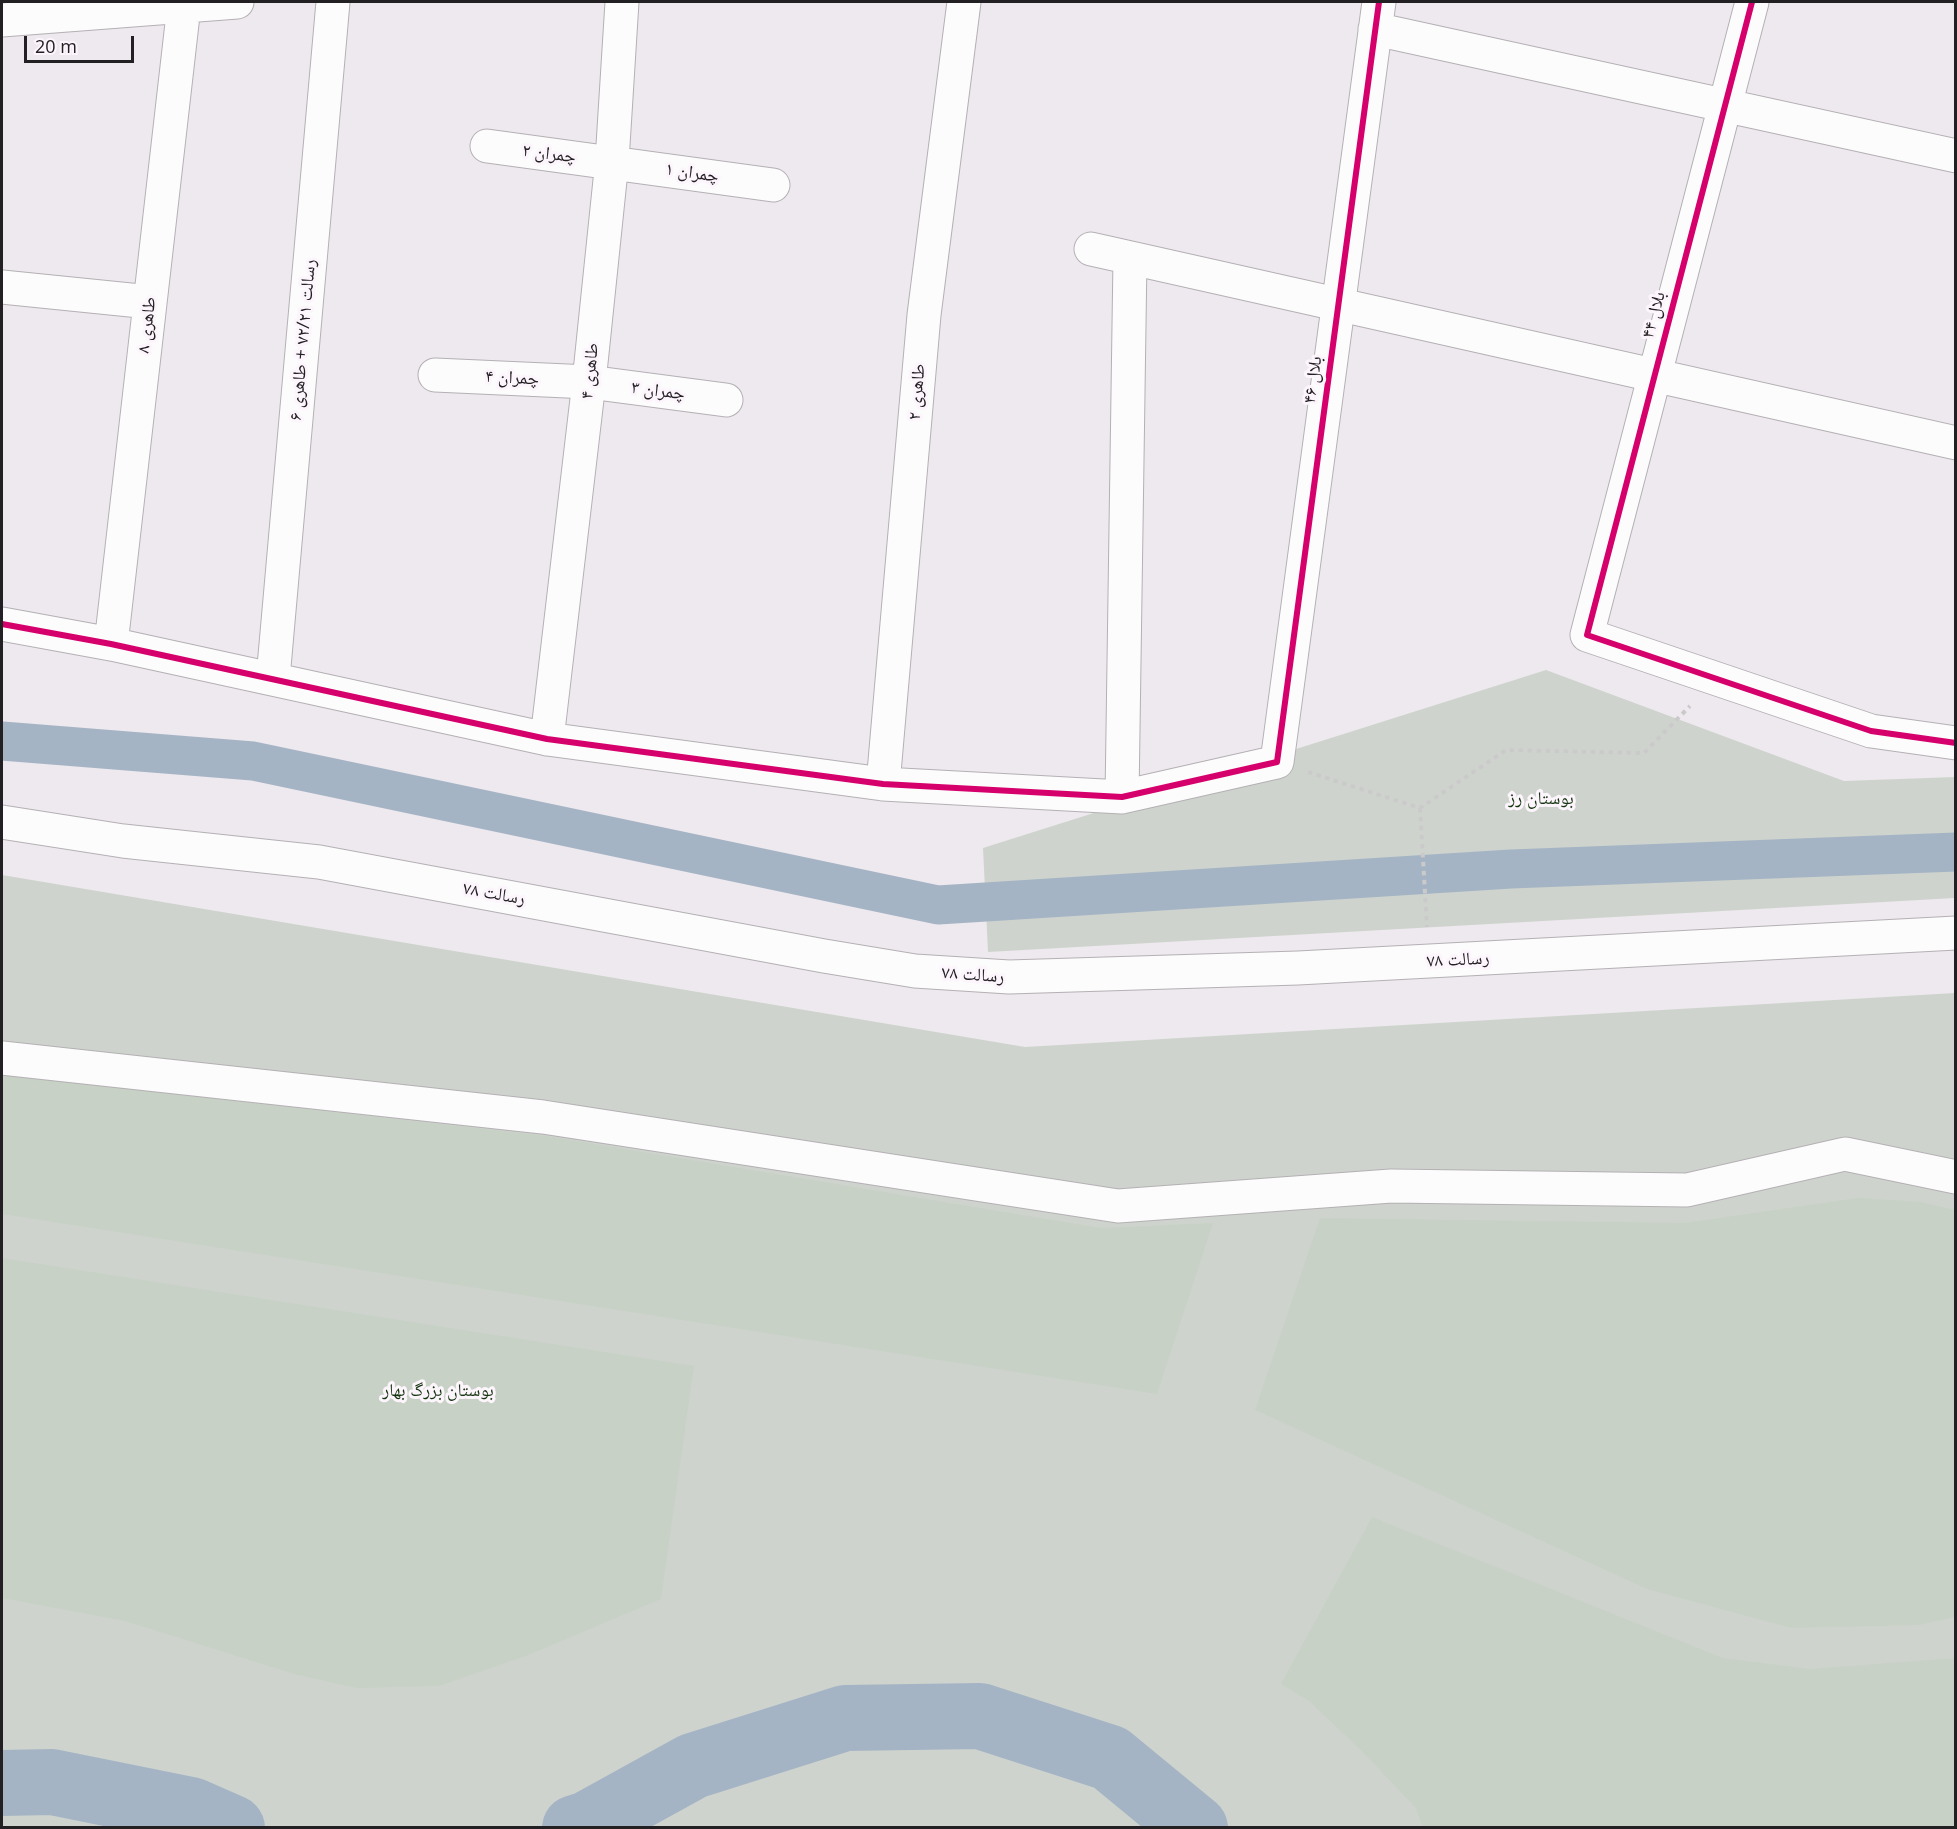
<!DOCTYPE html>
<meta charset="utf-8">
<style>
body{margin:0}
#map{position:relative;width:1957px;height:1829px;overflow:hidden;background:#eee9ee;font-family:"Open Sans",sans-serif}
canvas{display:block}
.frame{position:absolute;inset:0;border:3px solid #232023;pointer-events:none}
.scale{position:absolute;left:24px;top:36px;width:110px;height:27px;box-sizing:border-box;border:3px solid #232023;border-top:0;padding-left:8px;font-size:18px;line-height:21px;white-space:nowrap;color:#232023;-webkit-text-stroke:4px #fdf5fc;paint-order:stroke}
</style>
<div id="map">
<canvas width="1957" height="1829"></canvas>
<div class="frame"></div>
<div class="scale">20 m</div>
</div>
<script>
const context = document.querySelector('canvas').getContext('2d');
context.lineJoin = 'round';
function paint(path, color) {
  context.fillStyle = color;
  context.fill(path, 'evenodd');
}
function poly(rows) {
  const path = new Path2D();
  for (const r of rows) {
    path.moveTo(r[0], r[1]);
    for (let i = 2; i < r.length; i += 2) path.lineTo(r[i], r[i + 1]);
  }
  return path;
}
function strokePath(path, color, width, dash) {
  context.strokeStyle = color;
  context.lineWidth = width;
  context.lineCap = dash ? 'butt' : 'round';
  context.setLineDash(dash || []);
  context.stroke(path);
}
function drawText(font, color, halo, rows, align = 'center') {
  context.font = font + ' "Open Sans","Noto Naskh Arabic",sans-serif';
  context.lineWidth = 6;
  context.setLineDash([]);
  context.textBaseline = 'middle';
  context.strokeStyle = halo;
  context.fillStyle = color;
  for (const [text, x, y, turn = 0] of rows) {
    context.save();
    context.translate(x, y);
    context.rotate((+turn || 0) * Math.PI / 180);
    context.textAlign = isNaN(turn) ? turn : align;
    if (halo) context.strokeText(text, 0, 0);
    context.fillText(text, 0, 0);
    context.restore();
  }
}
const green = poly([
 [1546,670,1844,781,1955,777,1955,898,988,952,983,848],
 [2,875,1025,1047,1955,993,1955,1827,2,1827]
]);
const forest = poly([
 [2,1075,547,1136,1101,1228,1213,1223,1157,1394,2,1214],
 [1858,1198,1921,1202,1955,1210,1955,1617,1919,1625,1791,1628,1647,1589,1255,1410,1320,1218,1684,1223],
 [2,1258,694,1366,661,1599,526,1656,439,1686,356,1688,294,1674,125,1621,2,1598],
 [1372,1517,1723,1658,1810,1669,1955,1658,1955,1827,1423,1827,1415,1807,1361,1750,1309,1701,1281,1684]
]);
const canal = poly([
 [2,741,253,761,938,905,1511,869,1956,852]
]);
const river = poly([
 [2,1783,52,1782,191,1810,232,1828],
 [575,1828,588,1824,693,1766,845,1718,980,1716,1110,1758,1195,1828]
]);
const path = poly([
 [1308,772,1420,808,1506,750,1644,753,1690,706],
 [1420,808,1427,927]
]);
const minor = poly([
 [1752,2,1587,635,1871,731,1956,743],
 [2,20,237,2],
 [1375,29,1956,156],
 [487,146,773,185],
 [1091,249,1956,443],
 [2,287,150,302],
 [435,375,589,382,726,400],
 [2,624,111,644,547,739,883,784,1122,797,1277,762,1379,2],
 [111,644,184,6],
 [273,678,333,2],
 [547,739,589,382,612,161,622,2],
 [883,784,924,315,964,2],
 [1122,797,1130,258],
 [2,822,123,841,319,862,824,956,915,971,1009,977,1298,968,1956,933],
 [2,1058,543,1117,1118,1206,1391,1186,1687,1190,1845,1154,1956,1177]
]);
const cycleway = poly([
 [1752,2,1587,635,1871,731,1956,743],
 [2,624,111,644,547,739,883,784,1122,797,1277,762,1379,2]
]);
const streetNames = [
 ["چمران ۲",549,154,7],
 ["چمران ۱",692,173,8],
 ["بلال ۴۴",1654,315,-75],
 ["طاهری ۸",147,325,-83],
 ["رسالت ۷۲/۲۱ + طاهری ۶",303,340,-85],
 ["طاهری ۴",590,371,-84],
 ["چمران ۴",512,378,3],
 ["بلال ۴۶",1313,380,-82],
 ["چمران ۳",658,391,7],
 ["طاهری ۲",917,392,-85],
 ["رسالت ۷۸",494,894,10],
 ["رسالت ۷۸",1458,960,-3],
 ["رسالت ۷۸",973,975,4]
];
const parkNames = [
 ["بوستان رز",1541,799],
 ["بوستان بزرگ بهار",438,1391]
];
paint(green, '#ced4cd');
paint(forest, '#c7d1c5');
strokePath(canal, '#a5b4c5', 39);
strokePath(river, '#a5b4c5', 66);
strokePath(minor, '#b4b0b4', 35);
strokePath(path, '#cbcacb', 4, [4.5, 4.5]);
strokePath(minor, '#fcfcfc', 33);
strokePath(cycleway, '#d6006c', 6);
drawText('18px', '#232023', '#fdf5fc', streetNames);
drawText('18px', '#14350f', '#fdf5fc', parkNames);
</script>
